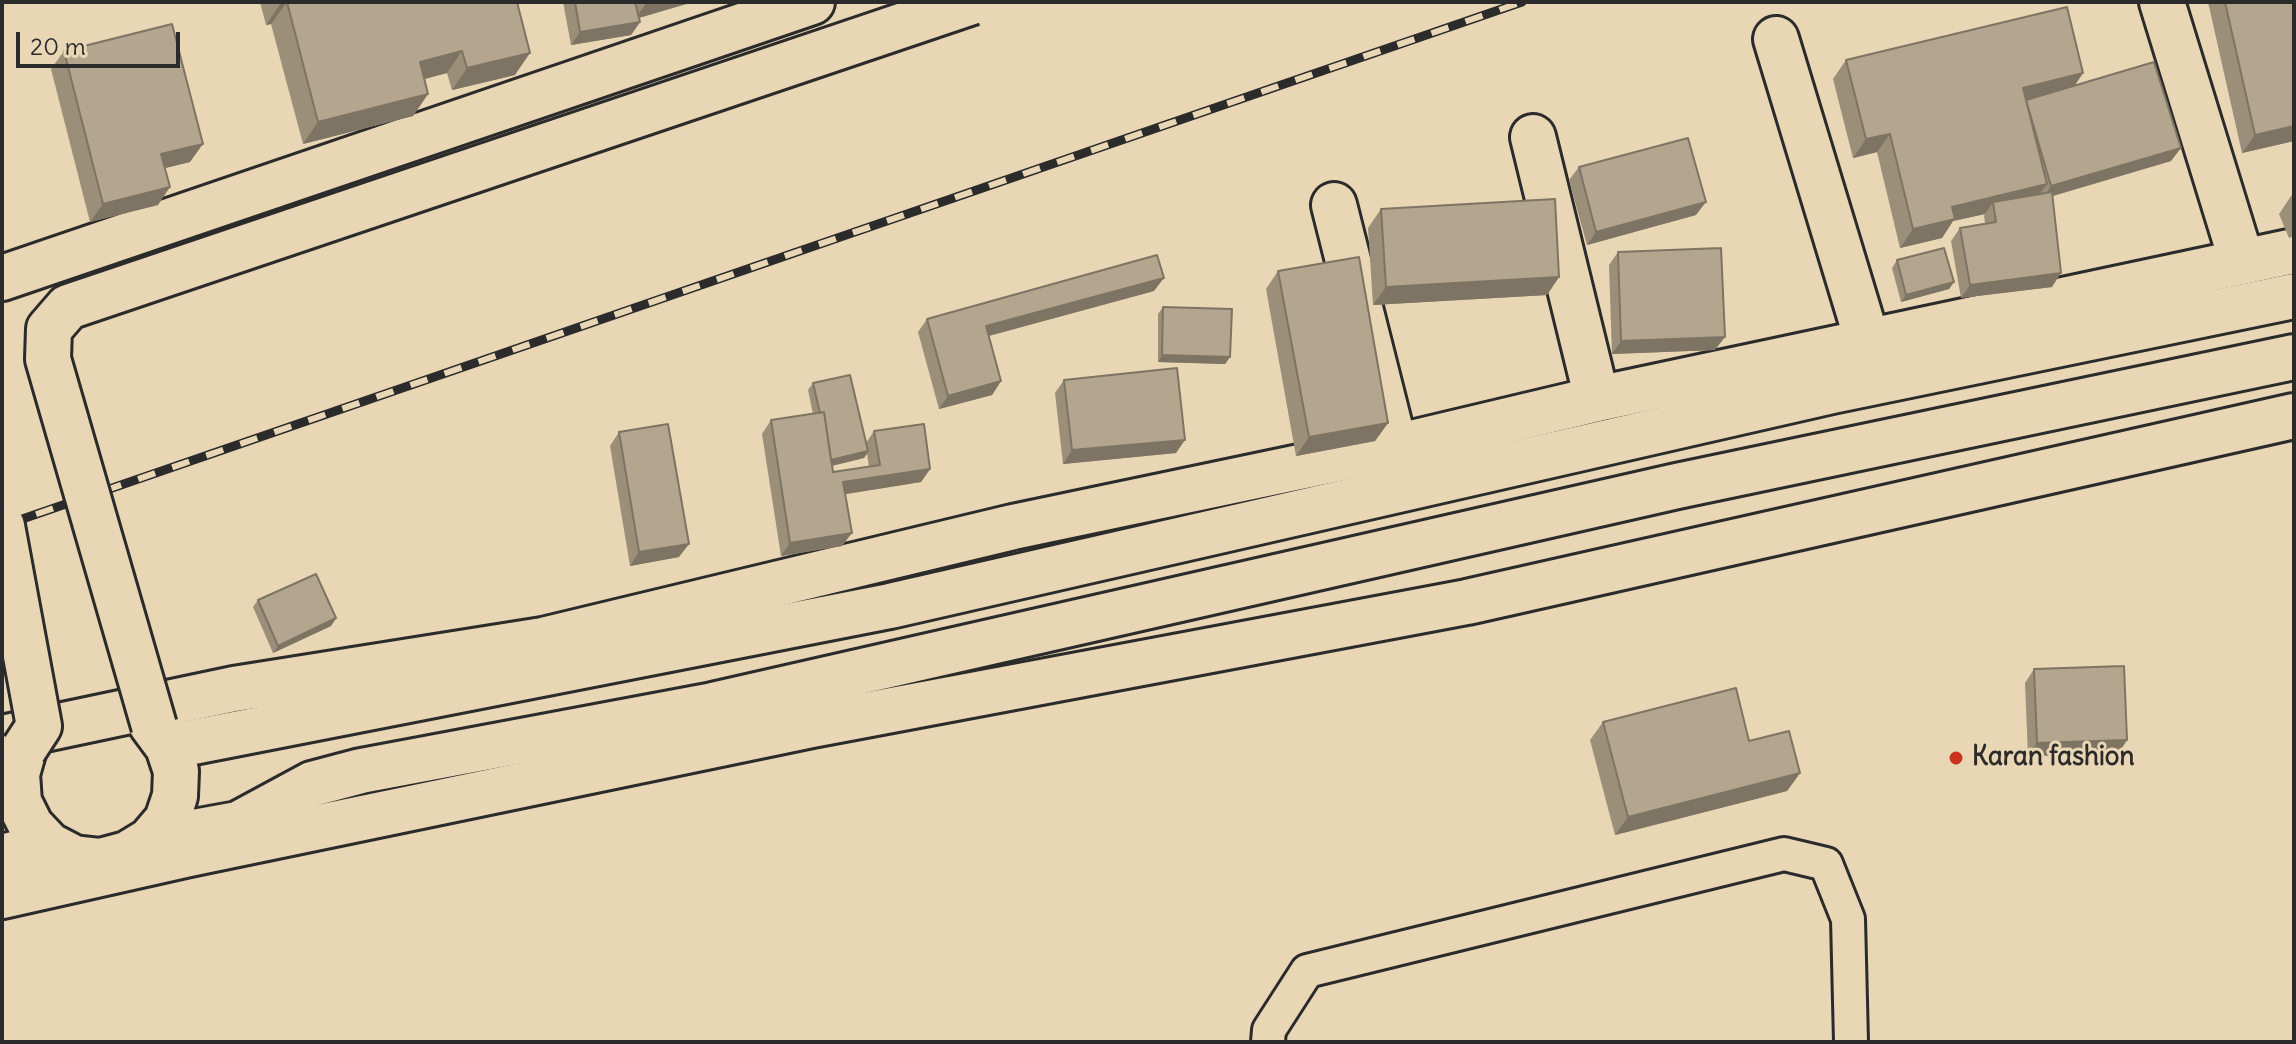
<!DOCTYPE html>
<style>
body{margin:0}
#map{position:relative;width:2296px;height:1044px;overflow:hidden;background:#e9d6b4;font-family:Delius,sans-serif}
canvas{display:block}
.frame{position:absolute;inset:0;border:4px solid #2b2b2b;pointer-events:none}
.scale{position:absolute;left:16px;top:32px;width:164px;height:36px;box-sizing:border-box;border:4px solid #2b2b2b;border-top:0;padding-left:10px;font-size:24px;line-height:28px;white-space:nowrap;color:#2b2b2b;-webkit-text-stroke:6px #e9d6b4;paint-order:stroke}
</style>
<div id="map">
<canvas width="2296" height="1044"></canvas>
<div class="frame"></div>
<div class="scale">20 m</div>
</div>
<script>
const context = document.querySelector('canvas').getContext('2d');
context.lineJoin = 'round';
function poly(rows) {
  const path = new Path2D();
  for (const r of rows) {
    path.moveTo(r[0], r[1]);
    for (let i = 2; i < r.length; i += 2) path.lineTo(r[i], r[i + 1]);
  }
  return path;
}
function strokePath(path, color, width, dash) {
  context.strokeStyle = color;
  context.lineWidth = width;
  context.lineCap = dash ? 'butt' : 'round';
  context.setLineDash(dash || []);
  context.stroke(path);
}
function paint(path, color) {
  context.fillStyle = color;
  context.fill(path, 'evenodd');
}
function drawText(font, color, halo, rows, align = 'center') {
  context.font = font + ' Delius,sans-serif';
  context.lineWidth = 6;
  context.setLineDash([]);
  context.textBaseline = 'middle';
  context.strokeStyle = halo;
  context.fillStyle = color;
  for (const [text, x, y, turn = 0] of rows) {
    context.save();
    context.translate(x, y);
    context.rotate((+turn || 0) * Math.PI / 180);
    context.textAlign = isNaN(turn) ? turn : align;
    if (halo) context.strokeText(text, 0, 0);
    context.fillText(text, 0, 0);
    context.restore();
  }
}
const service = poly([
 [1268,1042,1269,1030,1307,971,1784,854,1826,864,1848,919,1851,1042]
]);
const minor = poly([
 [2162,2,2242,262],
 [1776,39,1868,343],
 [1533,137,1597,399],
 [1334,205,1395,447]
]);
const tertiary = poly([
 [2,278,812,2],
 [168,747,890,606,1832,391,2294,296],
 [24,749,17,774,19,802,31,826,49,845,74,858,101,861,127,854,150,840,167,820,175,796,176,771,168,747,151,724],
 [150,840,238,824,312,784,361,771,713,705,1677,486,2294,357],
 [2,857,49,845]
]);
const primary = poly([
 [2,738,234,689,543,640,1013,527,1395,447,1597,399,2294,251],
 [2,896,189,854,812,725,1467,602,2294,416]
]);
const rail = poly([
 [2,526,1522,2]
]);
const tertiaryBridge = poly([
 [2,526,39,726,24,749],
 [154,726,48,359,49,329,68,307,972,2]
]);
const wall = poly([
 [260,2,517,2,515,75,452,90,447,73,425,79,428,94,413,116,303,144,271,24,266,25],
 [563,2,693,2,639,18,640,22,631,35,571,45],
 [2208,2,2294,2,2294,141,2242,153],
 [64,51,190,162,165,168,158,205,90,222,51,69],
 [1846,60,2083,73,2075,85,2171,161,2053,196,2052,287,1961,298,1951,241,1960,228,1985,223,1984,216,1985,214,1953,221,1942,238,1900,248,1877,152,1853,158,1833,79],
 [1579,167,1696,215,1587,245,1569,180],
 [2294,195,2294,236,2289,238,2279,214,2291,196],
 [1381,209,1559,277,1547,295,1373,305,1368,228],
 [1618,252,1715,350,1612,354,1609,265],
 [1897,260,1954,282,1949,289,1901,302,1892,268],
 [1278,271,1388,423,1375,441,1296,456,1266,289],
 [1154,291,989,336,1001,381,992,395,939,409,918,332,927,319],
 [1163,307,1230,357,1225,364,1158,362,1158,314],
 [1064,380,1176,453,1063,464,1055,393],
 [813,383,866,443,874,431,930,469,921,482,845,494,842,546,781,556,762,434,771,420,813,414,808,390],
 [867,454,869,467,833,472,832,466,864,458],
 [619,432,679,557,630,566,610,446],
 [258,600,336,618,331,626,273,653,253,607],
 [2034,669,2127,740,2118,754,2028,756,2025,683],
 [1603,722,1749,741,1800,773,1787,791,1615,835,1590,740]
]);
const shadedWall = poly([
 [287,2,271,24,266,25,281,3],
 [647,2,693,2,635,19],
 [640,22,631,35,571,45,580,32],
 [462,51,447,73,405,84,420,62],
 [530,53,515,75,452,90,467,68],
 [2083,73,2071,91,2026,102,2023,88],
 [428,94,413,116,303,144,318,122],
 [2294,126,2294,141,2242,153,2255,135],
 [1890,134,1877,152,1853,158,1866,139],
 [203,144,190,162,149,172,161,154],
 [2181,148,2171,161,2042,199,2051,186],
 [2047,184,2034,202,1993,202,1985,214,1953,221,1942,238,1900,248,1913,229,1952,207],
 [170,187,158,205,90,222,103,204],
 [1706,202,1696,215,1587,245,1596,232],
 [2061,273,2052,287,1961,298,1970,285],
 [1559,277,1547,295,1373,305,1386,287],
 [1164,278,1154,291,977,339,986,326],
 [1954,282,1949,289,1901,302,1906,295],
 [1725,337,1715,350,1612,354,1621,341],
 [1162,355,1230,357,1225,364,1158,362],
 [1001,381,992,395,939,409,948,396],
 [1388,423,1375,441,1296,456,1309,437],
 [1185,440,1176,453,1063,464,1072,450],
 [868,451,864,458,826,467,831,460],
 [930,469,921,482,834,496,843,482],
 [852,533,842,546,781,556,790,543],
 [689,544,679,557,630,566,639,552],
 [336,618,331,626,273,653,278,646],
 [2127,740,2118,754,2028,756,2037,743],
 [1800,773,1787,791,1615,835,1628,817]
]);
const building = poly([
 [281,2,517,2,530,53,467,68,462,51,420,62,428,94,318,122,287,2,281,3,281,2],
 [575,2,635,2,640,22,580,32,575,2],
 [2225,2,2294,2,2294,126,2255,135,2225,2],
 [2067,7,2083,73,2023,88,2047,184,1952,207,1955,219,1913,229,1890,134,1866,139,1846,60,2067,7],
 [172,24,203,144,161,154,170,187,103,204,64,51,172,24],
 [2154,62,2181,148,2051,186,2026,100,2154,62],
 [1688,138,1706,202,1596,232,1579,167,1688,138],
 [2052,192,2061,273,1970,285,1960,228,1996,222,1993,202,2052,192],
 [1555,199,1559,277,1386,287,1381,209,1555,199],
 [1721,248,1725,337,1621,341,1618,252,1721,248],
 [1944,248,1954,282,1906,295,1897,260,1944,248],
 [1157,255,1164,278,986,326,1001,381,948,396,927,319,1157,255],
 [1359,257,1388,423,1309,437,1278,271,1359,257],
 [1163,307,1232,309,1230,357,1162,355,1163,307],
 [1177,368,1185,440,1072,450,1064,380,1177,368],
 [850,375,868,451,831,460,824,412,820,413,813,383,850,375],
 [824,412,833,472,880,465,874,431,924,424,930,469,843,482,852,533,790,543,771,420,824,412],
 [668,424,689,544,639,552,619,432,668,424],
 [316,574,336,618,278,646,258,600,316,574],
 [2124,666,2127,740,2037,743,2034,669,2124,666],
 [1736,688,1749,741,1789,731,1800,773,1628,817,1603,722,1736,688]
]);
const markers = [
 [1956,758,8,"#c8321e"]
];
const poiNames = [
 ["Karan fashion",1972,758]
];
strokePath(service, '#2b2b2b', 38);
strokePath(minor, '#2b2b2b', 50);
strokePath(tertiary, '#2b2b2b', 50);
strokePath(primary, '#2b2b2b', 50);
strokePath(service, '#e9d6b4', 32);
strokePath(minor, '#e9d6b4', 44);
strokePath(tertiary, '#e9d6b4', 44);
strokePath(primary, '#e9d6b4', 44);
strokePath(rail, '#2b2b2b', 9);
strokePath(rail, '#e9d6b4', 6, [18]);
strokePath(tertiaryBridge, '#2b2b2b', 50, []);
strokePath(tertiaryBridge, '#e9d6b4', 44);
paint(wall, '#9b8f7a');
paint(shadedWall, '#7e7463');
paint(building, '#b4a68e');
strokePath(building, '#7e7463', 2);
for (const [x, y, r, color] of markers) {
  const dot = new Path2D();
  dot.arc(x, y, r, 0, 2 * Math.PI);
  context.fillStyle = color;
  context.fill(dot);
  strokePath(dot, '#e9d6b4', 3);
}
drawText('bold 26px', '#2b2b2b', '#e9d6b4', poiNames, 'left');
</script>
